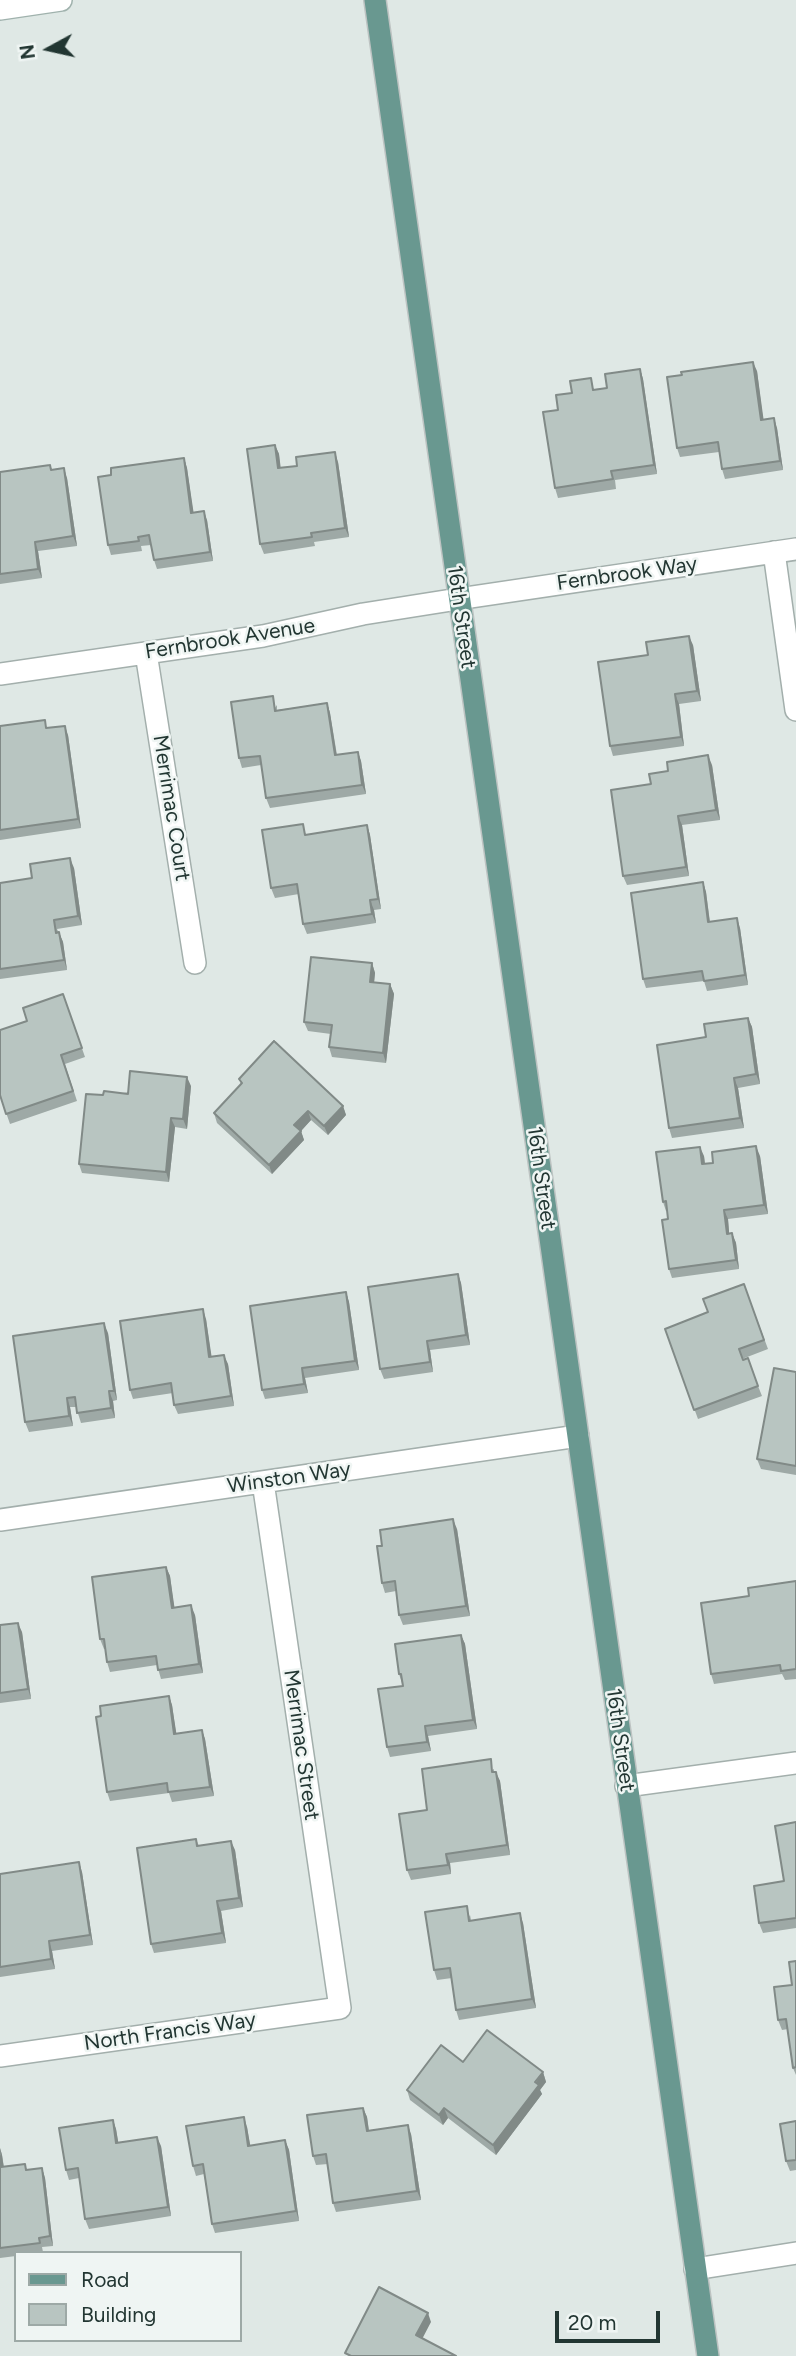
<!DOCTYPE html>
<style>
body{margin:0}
#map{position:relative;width:796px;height:2356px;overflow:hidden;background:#dfe8e5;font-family:Figtree,sans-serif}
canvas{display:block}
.legend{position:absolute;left:14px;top:2251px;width:228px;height:91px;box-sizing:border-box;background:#eff5f3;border:2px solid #9da9a6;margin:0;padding:9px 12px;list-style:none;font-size:21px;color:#223632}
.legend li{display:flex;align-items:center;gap:14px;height:35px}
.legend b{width:35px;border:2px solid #9da9a6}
.north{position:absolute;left:14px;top:14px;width:70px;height:70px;-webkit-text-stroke:5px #eff5f3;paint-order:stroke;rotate:262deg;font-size:19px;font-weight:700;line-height:28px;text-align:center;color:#223632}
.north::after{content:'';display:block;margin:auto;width:24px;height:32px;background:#223632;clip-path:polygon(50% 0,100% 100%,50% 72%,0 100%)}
.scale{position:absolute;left:555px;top:2311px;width:105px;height:32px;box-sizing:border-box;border:4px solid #223632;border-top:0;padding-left:9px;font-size:21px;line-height:24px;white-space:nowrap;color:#223632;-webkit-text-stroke:5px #eff5f3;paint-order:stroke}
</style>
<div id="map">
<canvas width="796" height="2356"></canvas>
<ul class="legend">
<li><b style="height:9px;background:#699890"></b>Road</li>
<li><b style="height:19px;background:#b8c5c1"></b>Building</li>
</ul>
<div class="north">N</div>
<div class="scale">20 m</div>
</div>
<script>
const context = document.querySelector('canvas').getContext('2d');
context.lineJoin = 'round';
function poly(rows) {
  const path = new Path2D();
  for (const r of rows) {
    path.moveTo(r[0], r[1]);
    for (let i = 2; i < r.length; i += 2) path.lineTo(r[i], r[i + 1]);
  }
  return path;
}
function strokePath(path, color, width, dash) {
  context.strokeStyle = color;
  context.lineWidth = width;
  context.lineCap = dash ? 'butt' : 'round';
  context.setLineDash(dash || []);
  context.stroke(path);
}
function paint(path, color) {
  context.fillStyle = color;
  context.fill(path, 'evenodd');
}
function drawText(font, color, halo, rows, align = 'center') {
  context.font = font + ' Figtree,sans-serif';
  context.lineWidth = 5;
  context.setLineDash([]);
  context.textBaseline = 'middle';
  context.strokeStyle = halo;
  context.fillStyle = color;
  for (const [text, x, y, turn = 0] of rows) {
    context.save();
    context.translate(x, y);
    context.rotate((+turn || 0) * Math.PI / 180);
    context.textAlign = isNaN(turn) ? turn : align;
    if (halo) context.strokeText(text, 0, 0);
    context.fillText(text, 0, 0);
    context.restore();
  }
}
const service = poly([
 [695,2269,796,2253]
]);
const minor = poly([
 [774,552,796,710],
 [146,653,195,963],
 [0,674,263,636,363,614,458,599,796,549],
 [0,1520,578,1436],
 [626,1786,796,1763],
 [0,2056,340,2008,263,1482]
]);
const secondary = poly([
 [0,9,61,0]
]);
const primary = poly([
 [375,0,708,2356]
]);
const wall = poly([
 [640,369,643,379,657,474,615,480,616,489,558,498,555,488,595,389,607,388],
 [757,371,763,420,777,428,783,470,725,479,722,469,719,452,680,457,677,448],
 [275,445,279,454,280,468,338,462,349,537,314,542,315,546,264,554,260,544],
 [184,458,187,468,193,512,207,520,213,561,157,569,154,560,151,545,141,546,142,551,111,555,108,545,111,475],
 [50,465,52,470,67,478,77,546,38,551,42,578,0,584,0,472],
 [693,645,701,701,679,704,684,746,613,756,610,746,648,655],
 [327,703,330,713,337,755,358,752,361,761,366,794,270,808,266,798,261,765,242,768,239,758,277,705,277,710],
 [0,726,48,728,68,735,81,828,0,840],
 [712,765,720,820,682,825,689,876,627,885,623,876,651,784],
 [367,825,370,835,381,909,374,910,376,923,307,934,303,924,299,894,275,898,271,888,307,835],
 [74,868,82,925,57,929,63,942,67,970,0,979,0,883,32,878],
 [703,882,706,892,710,922,740,928,748,985,707,991,704,981,646,988,643,979],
 [372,963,375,973,374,983,390,984,394,994,386,1063,332,1057,329,1047,331,1034,308,1031,304,1022],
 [63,994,85,1057,65,1064,77,1101,10,1124,0,1095,27,1021],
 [748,1018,752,1027,760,1084,738,1088,744,1128,672,1138,669,1128,706,1037],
 [239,1079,343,1106,346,1115,328,1135,311,1120,301,1131,304,1140,272,1174,217,1123,214,1113,241,1084],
 [191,1086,187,1129,175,1127,169,1182,82,1173,79,1164,103,1095],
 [704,1156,705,1164,760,1156,768,1214,728,1219,729,1234,732,1233,736,1243,739,1269,672,1278,669,1269,667,1211,666,1211,663,1202],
 [458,1274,461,1283,470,1345,430,1350,433,1372,384,1379,380,1369],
 [744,1284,768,1349,742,1359,758,1386,762,1396,698,1419,665,1329,708,1312],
 [346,1292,349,1302,359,1370,305,1378,308,1393,265,1399,262,1390],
 [206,1319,211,1356,228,1364,234,1406,178,1414,174,1405,173,1393,133,1399,130,1390],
 [108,1333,117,1400,113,1401,115,1418,81,1423,76,1407,70,1407,73,1426,29,1432,25,1422],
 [796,1372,796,1475,761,1469,757,1459],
 [457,1529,470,1616,403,1625,399,1615,396,1591,385,1593,382,1583],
 [166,1567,170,1576,174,1608,195,1615,203,1673,161,1679,157,1665,110,1672,107,1662,105,1649,104,1649,100,1639],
 [796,1581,796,1679,785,1680,782,1674,714,1684,711,1674,749,1596],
 [0,1625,22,1632,31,1699,0,1703],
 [461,1635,465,1644,477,1729,428,1736,431,1751,390,1757,387,1747,403,1686,399,1674],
 [169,1696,172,1705,176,1734,202,1730,205,1739,214,1796,172,1802,169,1793,110,1801,107,1792,101,1716],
 [494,1769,494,1772,500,1781,510,1855,450,1863,451,1874,411,1880,407,1870,427,1810],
 [796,1822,796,1928,763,1933,759,1923,784,1881],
 [196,1839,199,1846,235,1850,243,1907,221,1911,226,1943,154,1953,151,1944],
 [82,1872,93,1945,52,1951,55,1969,0,1977,0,1923],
 [470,1915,471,1920,523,1923,536,2008,459,2020,456,2010,452,1978,437,1980,434,1970],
 [796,1961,796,2075,793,2068,788,2029,782,2030,778,2020,792,1985],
 [463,2062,543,2072,546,2082,540,2090,542,2094,496,2155,448,2118,443,2125,410,2100,407,2090],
 [363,2108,367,2117,369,2130,411,2134,421,2200,336,2212,333,2203,328,2164,316,2165,313,2156],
 [113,2120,116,2129,118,2142,161,2146,171,2216,89,2229,85,2219,79,2178,69,2180,66,2170],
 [796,2121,796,2170,790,2171,786,2161],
 [247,2127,250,2146,285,2140,289,2150,299,2221,215,2233,212,2224,204,2174,196,2176,193,2166],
 [0,2148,2,2155,4,2167,27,2170,42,2168,45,2178,53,2246,42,2247,43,2252,16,2253,16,2256,0,2258]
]);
const shadedWall = poly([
 [753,362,757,371,765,430,761,420],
 [640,369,643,379,657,474,654,465],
 [774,418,777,428,783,470,780,461],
 [275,445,279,454,282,478,278,468],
 [335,452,338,462,349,537,345,528],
 [184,458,187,468,195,522,191,513],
 [64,468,67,478,77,546,73,536],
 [204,511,207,520,213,561,210,552],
 [35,542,38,551,42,578,38,569],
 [689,636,693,645,701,701,697,691],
 [675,694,679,704,684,746,681,737],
 [327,703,330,713,338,764,335,755],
 [65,726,68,735,81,828,78,819],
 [358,752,361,761,366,794,362,785],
 [708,755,712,765,720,820,716,810],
 [678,816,682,825,689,876,686,867],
 [367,825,370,835,381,909,378,899],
 [70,858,74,868,82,925,78,916],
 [703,882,706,892,711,932,708,922],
 [370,900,374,910,376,923,372,914],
 [737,918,740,928,748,985,745,975],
 [59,932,63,942,67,970,64,960],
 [372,963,375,973,373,992,370,982],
 [390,984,394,994,386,1063,383,1053],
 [748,1018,752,1027,760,1084,756,1074],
 [187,1077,191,1086,187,1129,183,1119],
 [734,1078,738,1088,744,1128,740,1118],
 [343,1106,346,1115,328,1135,324,1126],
 [308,1111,311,1120,301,1131,304,1140,272,1174,269,1165,294,1125],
 [171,1118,175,1127,169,1182,166,1172],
 [756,1146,760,1156,768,1214,764,1205],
 [700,1147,704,1156,706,1174,702,1164],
 [724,1210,728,1219,730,1243,727,1234],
 [732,1233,736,1243,739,1269,736,1260],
 [458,1274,461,1283,470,1345,466,1335],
 [346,1292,349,1302,359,1370,355,1361],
 [203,1309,206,1319,213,1366,209,1357],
 [104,1323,108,1333,117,1400,114,1391],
 [427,1341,430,1350,433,1372,430,1362],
 [224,1355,228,1364,234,1406,231,1396],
 [302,1368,305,1378,308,1393,304,1384],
 [109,1391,113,1401,115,1418,111,1408],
 [67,1398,70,1407,73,1426,69,1416],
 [453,1519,457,1529,470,1616,466,1606],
 [166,1567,170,1576,176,1618,172,1608],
 [191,1605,195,1615,203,1673,199,1664],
 [18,1623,22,1632,31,1699,28,1689],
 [461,1635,465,1644,477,1729,473,1720],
 [169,1696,172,1705,178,1744,174,1734],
 [425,1726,428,1736,431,1751,427,1742],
 [202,1730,205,1739,214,1796,210,1787],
 [496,1772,500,1781,510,1855,507,1845],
 [231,1841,235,1850,243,1907,239,1898],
 [446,1854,450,1863,451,1874,448,1865],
 [79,1862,82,1872,93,1945,90,1935],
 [217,1901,221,1911,226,1943,222,1933],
 [520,1913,523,1923,536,2008,532,1999],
 [49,1941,52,1951,55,1969,51,1959],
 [543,2072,546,2082,540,2090,542,2094,496,2155,493,2145],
 [363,2108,367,2117,370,2140,367,2131],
 [444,2108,448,2118,443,2125,439,2115],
 [244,2117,247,2127,252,2155,248,2146],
 [113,2120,116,2129,120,2152,116,2143],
 [408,2125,411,2134,421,2200,417,2191],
 [157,2137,161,2146,171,2216,168,2207],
 [285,2140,289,2150,299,2221,296,2211],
 [0,2148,2,2155,5,2177,1,2167],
 [42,2168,45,2178,53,2246,50,2236],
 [428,2313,431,2322,419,2345,416,2335]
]);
const building = poly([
 [753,362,761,420,774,418,780,461,722,469,718,442,677,448,667,377,682,375,681,372,753,362],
 [640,369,654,465,611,471,613,479,555,488,543,412,558,410,556,395,572,393,570,381,591,378,593,390,607,388,605,374,640,369],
 [275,445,278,468,297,466,296,457,335,452,345,528,311,533,312,537,260,544,247,449,275,445],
 [184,458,191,513,204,511,210,552,154,560,149,535,138,537,139,541,108,545,98,477,111,475,111,468,184,458],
 [50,465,51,470,64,468,73,536,35,542,38,569,0,574,0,472,50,465],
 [689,636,697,691,675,694,681,737,610,746,598,662,648,655,646,642,689,636],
 [273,696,275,711,327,703,335,755,358,752,362,785,266,798,260,756,239,758,231,702,273,696],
 [45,720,46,728,65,726,78,819,0,830,0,726,45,720],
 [708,755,716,810,678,816,686,867,623,876,611,790,651,784,649,774,668,771,667,762,708,755],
 [303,824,305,835,367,825,378,899,370,900,372,914,303,924,297,884,271,888,262,830,303,824],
 [70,858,78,916,54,920,56,933,59,932,64,960,0,969,0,883,32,878,30,864,70,858],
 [703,882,708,922,737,918,745,975,704,981,702,971,643,979,631,893,703,882],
 [311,957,372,963,370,982,390,984,383,1053,329,1047,332,1025,304,1022,311,957],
 [63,994,82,1048,61,1055,73,1091,6,1114,0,1095,0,1030,27,1021,23,1008,63,994],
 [748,1018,756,1074,734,1078,740,1118,669,1128,657,1045,706,1037,704,1024,748,1018],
 [274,1041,343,1106,324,1126,308,1111,294,1125,301,1131,269,1165,214,1113,242,1083,239,1079,274,1041],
 [130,1071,187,1077,183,1119,171,1118,166,1172,79,1164,86,1094,103,1095,104,1091,128,1094,130,1071],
 [756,1146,764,1205,724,1210,727,1234,732,1233,736,1260,669,1269,662,1220,668,1219,666,1201,663,1202,656,1152,700,1147,702,1164,713,1163,712,1152,756,1146],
 [458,1274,466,1335,427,1341,430,1362,380,1369,368,1287,458,1274],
 [744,1284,764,1340,739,1349,743,1360,748,1358,758,1386,694,1410,665,1329,708,1312,703,1299,744,1284],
 [346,1292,355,1361,302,1368,304,1384,262,1390,250,1306,346,1292],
 [203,1309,209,1357,224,1355,231,1396,174,1405,171,1383,130,1390,120,1321,203,1309],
 [104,1323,114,1391,109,1391,111,1408,77,1413,75,1397,67,1398,69,1416,25,1422,13,1336,104,1323],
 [774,1368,796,1372,796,1466,757,1459,774,1368],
 [453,1519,466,1606,399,1615,395,1581,382,1583,377,1546,382,1546,380,1530,453,1519],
 [166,1567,172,1608,191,1605,199,1664,158,1670,156,1656,107,1662,104,1639,100,1639,92,1577,166,1567],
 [796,1581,796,1669,781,1671,780,1665,711,1674,701,1603,749,1596,748,1588,796,1581],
 [18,1623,28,1689,0,1693,0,1625,18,1623],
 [461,1635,473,1720,425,1726,427,1742,387,1747,378,1689,403,1686,401,1674,399,1674,395,1644,461,1635],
 [169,1696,174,1734,202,1730,210,1787,168,1792,167,1783,107,1792,96,1717,101,1716,100,1706,169,1696],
 [491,1759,492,1772,496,1772,507,1845,446,1854,448,1865,407,1870,399,1814,427,1810,422,1769,491,1759],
 [796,1822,796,1918,759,1923,754,1886,784,1881,775,1826,796,1822],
 [196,1839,197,1846,231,1841,239,1898,217,1901,222,1933,151,1944,137,1848,196,1839],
 [79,1862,90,1935,49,1941,51,1959,0,1967,0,1874,79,1862],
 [467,1906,469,1921,520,1913,532,1999,456,2010,450,1968,434,1970,425,1912,467,1906],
 [796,1961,796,2067,793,2068,786,2019,778,2020,774,1987,792,1985,789,1962,796,1961],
 [487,2030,543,2072,535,2082,539,2085,493,2145,444,2108,439,2115,407,2090,441,2045,463,2062,487,2030],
 [363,2108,367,2131,408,2125,417,2191,333,2203,326,2154,313,2156,307,2115,363,2108],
 [244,2117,248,2146,285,2140,296,2211,212,2224,203,2164,193,2166,186,2126,244,2117],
 [113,2120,116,2143,157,2137,168,2207,85,2219,78,2168,66,2170,59,2128,113,2120],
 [796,2121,796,2160,786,2161,780,2124,796,2121],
 [0,2156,1,2167,25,2164,26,2170,42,2168,50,2236,39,2238,40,2243,0,2248,0,2156],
 [379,2287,428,2313,416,2335,456,2356,351,2356,345,2353,379,2287]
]);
const streetNames = [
 ["Fernbrook Way",627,574,-8],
 ["16th Street",461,617,82],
 ["Fernbrook Avenue",230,639,-9],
 ["Merrimac Court",171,808,81],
 ["16th Street",541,1178,82],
 ["Winston Way",289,1478,-8],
 ["16th Street",620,1740,82],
 ["Merrimac Street",301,1745,82],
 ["North Francis Way",170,2032,-8]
];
strokePath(service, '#a3afac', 24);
strokePath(minor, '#a3afac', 24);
strokePath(secondary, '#a0b2ad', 24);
strokePath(primary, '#bdc3c2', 24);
strokePath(service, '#fff', 21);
strokePath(minor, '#fff', 21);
strokePath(secondary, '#fff', 21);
strokePath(primary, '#699890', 21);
paint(wall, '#9ea9a6');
paint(shadedWall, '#818a87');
paint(building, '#b8c5c1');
strokePath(building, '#818a87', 2);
drawText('21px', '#223632', '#eff5f3', streetNames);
</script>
